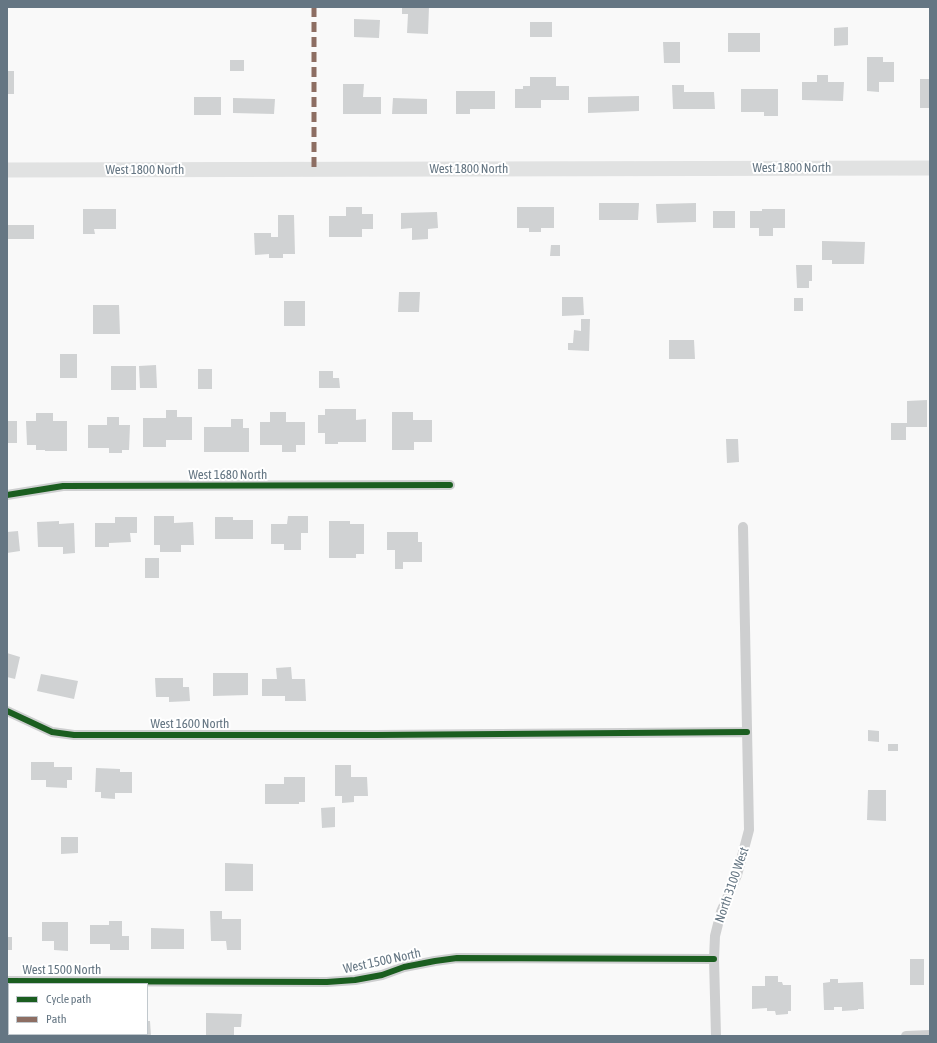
<!DOCTYPE html>
<style>
body{margin:0}
#map{position:relative;width:937px;height:1043px;overflow:hidden;background:#f9f9f9;font-family:"Asap Condensed",sans-serif}
canvas{display:block}
.frame{position:absolute;inset:0;border:8px solid #657683;pointer-events:none}
.legend{position:absolute;left:8px;top:983px;width:140px;height:52px;box-sizing:border-box;background:#fff;border:1px solid #c1c8cd;margin:0;padding:5px 7px;list-style:none;font-size:12px;color:#657683}
.legend li{display:flex;align-items:center;gap:8px;height:20px}
.legend b{width:20px;border:1px solid #c1c8cd}
</style>
<div id="map">
<canvas width="937" height="1043"></canvas>
<div class="frame"></div>
<ul class="legend">
<li><b style="height:5px;background:#1b5e20"></b>Cycle path</li>
<li><b style="height:5px;background:#8d6e63"></b>Path</li>
</ul>
</div>
<script>
const context = document.querySelector('canvas').getContext('2d');
context.lineJoin = 'round';
function paint(path, color) {
  context.fillStyle = color;
  context.fill(path, 'evenodd');
}
function poly(rows) {
  const path = new Path2D();
  for (const r of rows) {
    path.moveTo(r[0], r[1]);
    for (let i = 2; i < r.length; i += 2) path.lineTo(r[i], r[i + 1]);
  }
  return path;
}
function strokePath(path, color, width, dash) {
  context.strokeStyle = color;
  context.lineWidth = width;
  context.lineCap = dash ? 'butt' : 'round';
  context.setLineDash(dash || []);
  context.stroke(path);
}
function drawText(font, color, halo, rows, align = 'center') {
  context.font = font + ' "Asap Condensed",sans-serif';
  context.lineWidth = 4;
  context.setLineDash([]);
  context.textBaseline = 'middle';
  context.strokeStyle = halo;
  context.fillStyle = color;
  for (const [text, x, y, turn = 0] of rows) {
    context.save();
    context.translate(x, y);
    context.rotate((+turn || 0) * Math.PI / 180);
    context.textAlign = isNaN(turn) ? turn : align;
    if (halo) context.strokeText(text, 0, 0);
    context.fillText(text, 0, 0);
    context.restore();
  }
}
const building = poly([
 [402,7,429,7,428,34,407,33,408,14,402,14],
 [354,19,380,20,379,38,354,37],
 [530,22,552,22,552,37,530,37],
 [848,27,848,45,834,46,834,28],
 [728,33,760,33,760,52,728,52],
 [663,42,680,42,680,63,664,63],
 [867,57,883,57,883,62,894,62,894,82,879,82,879,92,867,91],
 [230,60,244,60,244,71,230,71],
 [7,71,14,71,14,94,7,94],
 [817,75,828,75,828,82,844,82,843,101,802,100,802,82,817,82],
 [530,77,556,77,556,86,569,86,569,100,541,100,541,108,515,108,515,89,523,89,523,86,530,86],
 [920,79,930,79,930,108,920,108],
 [343,84,364,84,363,97,381,97,381,114,343,114],
 [672,85,684,85,684,92,714,92,715,109,673,109],
 [741,89,778,89,778,116,764,116,764,112,741,112],
 [456,91,495,91,495,109,470,109,470,114,456,114],
 [639,96,639,111,588,113,588,97],
 [194,97,221,97,221,115,194,115],
 [233,98,275,99,274,114,233,113],
 [393,98,427,99,427,114,392,114],
 [599,203,639,203,638,220,599,220],
 [696,203,696,222,657,223,656,204],
 [346,207,362,207,362,214,373,214,373,229,362,229,362,237,329,237,329,216,346,216],
 [517,207,554,207,554,228,541,228,541,232,529,232,529,228,517,228],
 [83,209,116,209,116,229,94,229,95,234,83,234],
 [762,209,785,209,785,228,773,228,773,236,759,236,759,228,750,228,750,211,762,211],
 [713,211,735,211,735,228,713,228],
 [437,212,438,228,428,229,428,239,412,240,412,228,401,229,401,213],
 [278,215,294,215,295,254,283,254,283,258,269,258,269,254,255,255,254,233,271,233,271,237,278,237],
 [7,225,34,225,34,239,7,239],
 [822,241,865,242,864,264,832,264,832,260,822,260],
 [551,245,560,245,560,256,550,256],
 [796,265,812,265,812,281,809,281,809,288,797,288],
 [399,292,420,292,419,312,398,312],
 [562,297,583,297,584,315,562,316],
 [794,298,803,298,803,311,794,311],
 [284,301,305,301,305,326,284,326],
 [93,305,119,305,120,334,93,334],
 [581,319,590,319,589,351,568,350,568,343,573,343,574,330,581,331],
 [669,340,694,340,695,359,669,359],
 [60,354,77,354,77,378,60,378],
 [156,365,157,388,140,388,139,366],
 [111,366,136,366,136,390,111,390],
 [198,369,212,369,212,389,198,389],
 [319,371,333,371,333,378,339,378,340,388,319,388],
 [927,400,927,427,906,427,906,440,891,440,891,423,907,423,907,401],
 [325,409,356,409,356,420,366,419,366,442,338,442,338,444,325,444,325,433,318,433,318,415,325,415],
 [166,410,177,410,177,417,192,417,192,440,166,440,166,447,143,447,143,418,166,418],
 [270,412,286,412,286,422,305,422,305,445,296,445,296,452,282,452,282,445,260,445,260,422,270,422],
 [392,412,413,412,413,420,432,420,432,442,414,442,414,450,392,450],
 [36,413,53,413,53,421,67,421,67,451,45,451,45,450,36,450,36,445,27,445,26,421,36,421],
 [107,417,119,417,119,425,130,425,129,450,122,450,122,453,109,453,109,448,88,448,88,425,107,425],
 [231,419,243,419,243,428,249,428,249,452,204,452,204,427,231,427],
 [7,421,17,421,17,443,7,443],
 [726,439,738,439,739,462,727,463],
 [154,516,174,516,174,523,193,522,194,545,181,545,181,552,160,552,160,545,154,545],
 [288,516,308,516,308,533,301,533,301,550,284,550,284,544,271,544,271,524,287,524],
 [115,517,137,517,137,533,130,533,131,542,109,543,109,547,95,547,95,523,115,523],
 [215,517,233,517,233,520,253,520,253,539,215,539],
 [59,521,59,524,74,523,75,553,63,554,63,547,38,547,37,522],
 [329,521,350,521,350,524,364,524,364,554,356,554,356,558,329,558],
 [18,531,20,551,7,553,7,532],
 [387,532,418,532,418,542,422,542,422,562,403,562,403,569,395,569,395,550,387,550],
 [145,558,159,558,159,578,145,578],
 [7,653,20,657,15,679,7,677],
 [291,667,292,679,305,679,306,701,285,701,285,696,262,696,262,679,277,679,276,668],
 [213,673,248,673,248,695,213,696],
 [41,674,78,681,74,699,37,691],
 [155,678,183,678,183,687,189,687,190,701,169,702,169,697,156,697],
 [868,730,879,731,879,742,868,741],
 [888,744,898,744,898,751,888,751],
 [31,762,54,762,54,767,72,767,72,780,67,780,67,788,46,787,46,780,31,780],
 [335,765,351,765,351,777,367,777,368,796,354,796,354,802,342,803,342,796,335,796],
 [96,768,120,769,120,772,132,772,132,793,115,793,115,799,101,798,101,792,95,792],
 [284,777,305,777,305,802,299,802,299,804,265,804,265,784,284,784],
 [868,790,886,790,886,821,867,820],
 [335,807,335,827,322,828,321,808],
 [61,837,78,837,78,853,61,854],
 [225,863,253,864,253,891,225,891],
 [210,911,222,911,222,919,241,919,241,950,227,950,226,941,211,941],
 [109,921,122,921,122,936,129,936,129,950,110,950,110,944,90,944,90,925,109,925],
 [42,922,68,922,68,951,54,950,54,941,42,941],
 [151,928,184,929,184,949,151,949],
 [7,937,12,937,12,950,7,950],
 [910,959,924,959,924,985,910,985],
 [765,976,778,976,778,982,782,982,783,985,791,985,791,1011,788,1011,788,1014,776,1015,775,1011,767,1011,767,1008,752,1009,752,986,765,986],
 [830,979,838,979,838,983,863,982,864,1009,858,1009,858,1010,842,1011,842,1007,834,1007,834,1010,824,1010,823,983,830,982],
 [206,1013,242,1014,241,1027,234,1027,234,1036,206,1035],
 [147,1021,150,1021,151,1036,122,1036,122,1034,147,1034],
 [24,1034,53,1034,53,1036,24,1036]
]);
const minor = poly([
 [7,495,63,486,450,485],
 [7,711,52,732,74,735,377,735,747,732],
 [7,981,327,982,355,980,382,975,404,967,435,961,457,958,714,959],
 [88,1036,88,1034],
 [716,1036,714,959,715,936,721,912,737,875,749,830,743,527],
 [906,1036,930,1035]
]);
const secondary = poly([
 [7,170,930,168]
]);
const quiet = poly([
 [314,7,314,169]
]);
const cycleway = poly([
 [7,495,63,486,450,485],
 [7,711,52,732,74,735,377,735,747,732],
 [7,981,327,982,355,980,382,975,404,967,435,961,457,958,714,959]
]);
const streetNames = [
 ["West 1800 North",792,168],
 ["West 1800 North",469,169],
 ["West 1800 North",145,170],
 ["West 1680 North",228,475],
 ["West 1600 North",190,724],
 ["North 3100 West",732,885,-71],
 ["West 1500 North",382,961,-12],
 ["West 1500 North",62,970]
];
paint(building, '#d0d2d3');
strokePath(minor, '#cecfd0', 10);
strokePath(secondary, '#e1e2e2', 15);
strokePath(quiet, '#8d6e63', 5, [10, 5]);
strokePath(cycleway, '#1b5e20', 6);
drawText('13px', '#657683', '#fff', streetNames);
</script>
